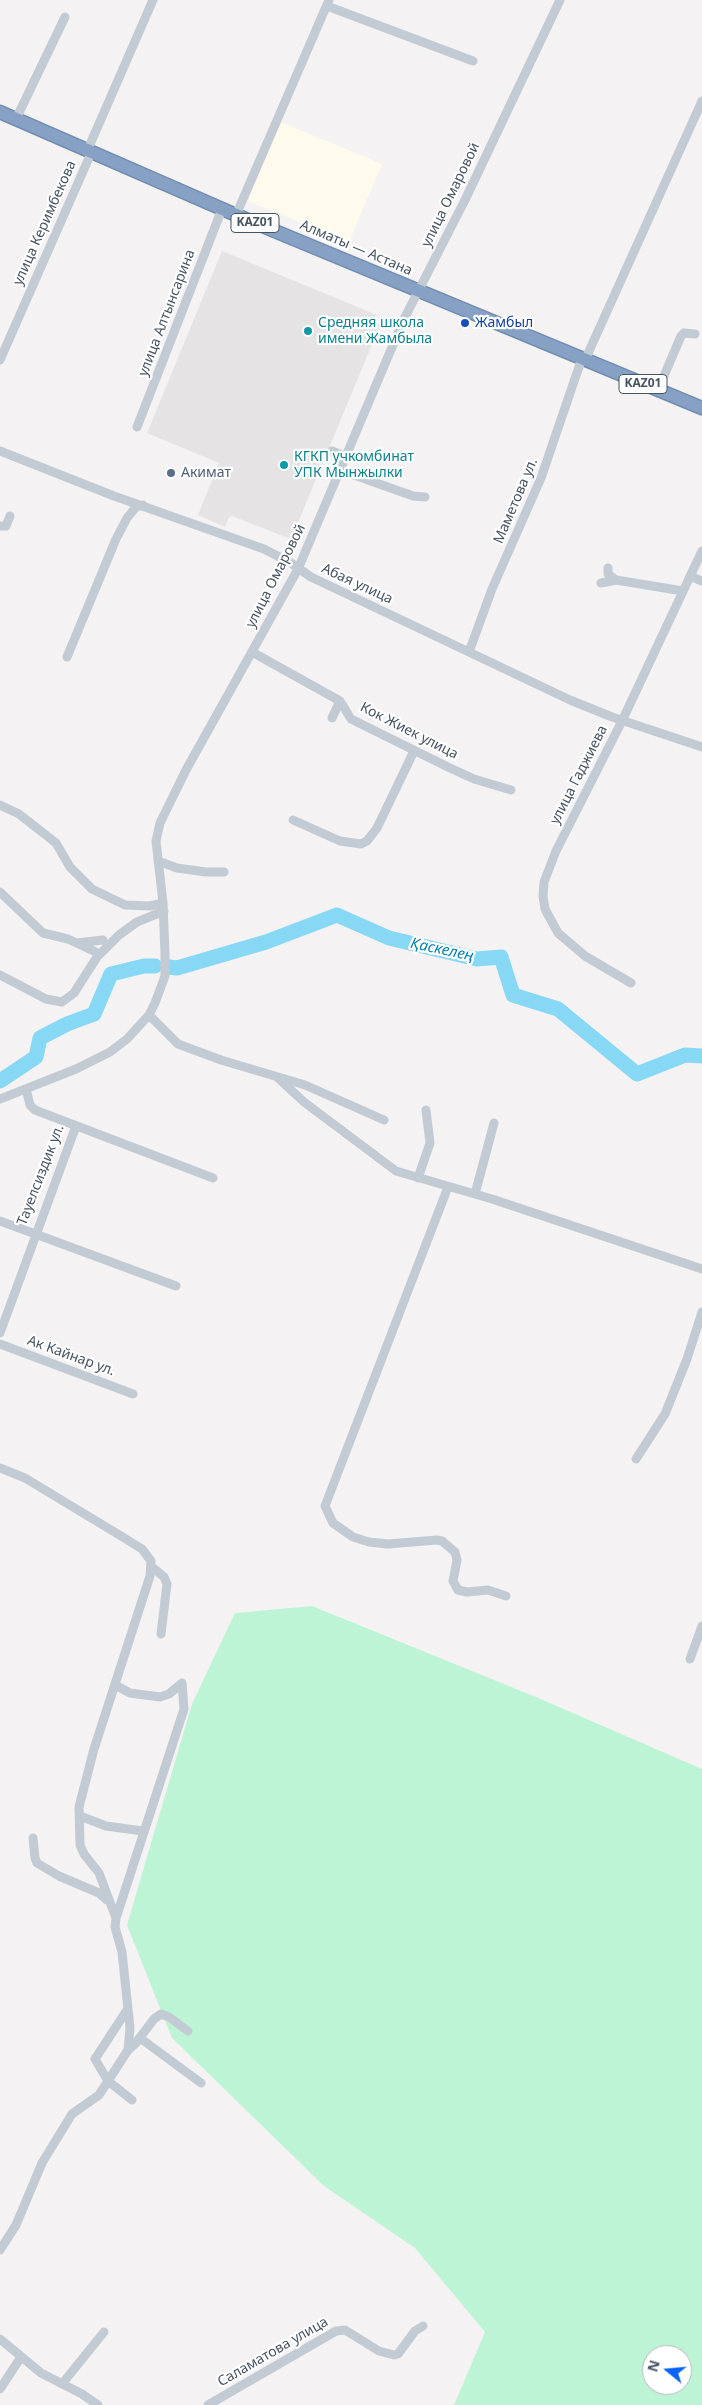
<!DOCTYPE html>
<meta charset="utf-8">
<style>
body{margin:0}
#map{position:relative;width:702px;height:2405px;overflow:hidden;background:#f4f2f2;font-family:"Noto Sans",sans-serif}
canvas{display:block}
.north{position:absolute;left:642px;top:2345px;width:50px;height:50px;box-sizing:border-box;background:#fff;border:1px solid #b6bbc0;border-radius:50%;rotate:287deg;font-size:14px;font-weight:700;line-height:20px;text-align:center;color:#485462}
.north::after{content:'';display:block;margin:auto;width:18px;height:22px;background:#0964f7;clip-path:polygon(50% 0,100% 100%,50% 72%,0 100%)}
</style>
<div id="map">
<canvas width="702" height="2405"></canvas>
<div class="north">N</div>
</div>
<script>
const context = document.querySelector('canvas').getContext('2d');
context.lineJoin = 'round';
function paint(path, color) {
  context.fillStyle = color;
  context.fill(path, 'evenodd');
}
function poly(rows) {
  const path = new Path2D();
  for (const r of rows) {
    path.moveTo(r[0], r[1]);
    for (let i = 2; i < r.length; i += 2) path.lineTo(r[i], r[i + 1]);
  }
  return path;
}
function strokePath(path, color, width, dash) {
  context.strokeStyle = color;
  context.lineWidth = width;
  context.lineCap = dash ? 'butt' : 'round';
  context.setLineDash(dash || []);
  context.stroke(path);
}
function drawText(font, color, halo, rows, align = 'center') {
  context.font = font + ' "Noto Sans",sans-serif';
  context.lineWidth = 4.5;
  context.setLineDash([]);
  context.textBaseline = 'middle';
  context.strokeStyle = halo;
  context.fillStyle = color;
  for (const [text, x, y, turn = 0] of rows) {
    context.save();
    context.translate(x, y);
    context.rotate((+turn || 0) * Math.PI / 180);
    context.textAlign = isNaN(turn) ? turn : align;
    if (halo) context.strokeText(text, 0, 0);
    context.fillText(text, 0, 0);
    context.restore();
  }
}
const commercial = poly([
 [281,122,382,164,349,242,248,201]
]);
const education = poly([
 [222,251,377,315,374,323,380,325,292,537,288,538,232,516,229,517,225,527,198,515,219,463,147,433]
]);
const green = poly([
 [312,1606,536,1697,702,1769,702,2405,454,2405,485,2332,415,2248,324,2186,172,2038,127,1925,192,1704,235,1613],
 [652,2355,682,2355,682,2385,652,2385]
]);
const river = poly([
 [169,967,177,968,266,942,337,915,389,938,477,959,501,957,513,995,558,1009,637,1074,685,1055,702,1056],
 [0,1081,36,1057,40,1038,67,1024,94,1014,111,974,144,966,155,966]
]);
const minor = poly([
 [327,6,473,61],
 [16,119,65,17],
 [88,149,153,0],
 [236,215,329,0],
 [0,360,92,151],
 [585,360,702,101],
 [658,390,681,336,684,333,695,334],
 [137,427,222,209],
 [0,451,114,496,264,549,291,563,311,577,570,700,612,717,702,747],
 [332,451,346,457],
 [340,470,413,496,425,497],
 [0,526,6,526,10,516],
 [608,568,608,574,616,580],
 [690,576,702,581],
 [601,583,616,580,683,591],
 [252,652,340,701,351,719,450,768,474,779,511,790],
 [469,652,492,589,541,478,582,358],
 [67,657,116,539,127,518,136,507,143,505],
 [332,718,340,701],
 [0,805,19,814,56,843,70,867,92,889,125,905,150,906,163,903],
 [293,820,340,841,361,844,367,841,377,828,414,751],
 [158,861,177,868,206,872,224,872],
 [0,892,43,933,68,939,100,954],
 [77,943,103,940],
 [0,975,46,999,62,1002,74,993,97,957,119,935,137,922,164,911],
 [631,983,585,956,558,933,545,909,543,896,544,882,556,851,622,721,702,551],
 [149,1015,178,1044,221,1060,305,1085,384,1120],
 [277,1077,304,1102,396,1171,492,1199,702,1269],
 [26,1089,30,1105,35,1110,213,1178],
 [0,1099,76,1069,110,1052,127,1039,149,1015,155,1003,165,976,165,954,163,903,156,841,160,823,186,770,298,569,404,319,465,200,560,0],
 [418,1178,430,1143,426,1110],
 [448,1187,325,1506,333,1523,353,1537,369,1542,388,1544,437,1540,442,1541,455,1552,457,1560,453,1581,458,1590,467,1592,488,1590,506,1596],
 [475,1194,494,1123],
 [0,1221,176,1286],
 [0,1333,76,1126],
 [0,1344,133,1394],
 [636,1459,665,1414,687,1359,702,1312],
 [0,1468,25,1478,121,1536,142,1549,151,1561,150,1576,94,1749,79,1807,80,1845,84,1854,99,1873,116,1918],
 [152,1567,164,1577,167,1584,161,1634],
 [690,1659,702,1626],
 [115,1685,130,1693,160,1697,169,1694,182,1683],
 [80,1816,106,1826,143,1831],
 [33,1838,35,1858,37,1863,59,1876,99,1893,107,1900],
 [127,2010,95,2059,108,2081,132,2100],
 [140,2038,201,2083],
 [128,2050,135,2044,154,2019,161,2014,169,2017,188,2031],
 [0,2250,16,2225,42,2163,72,2114,99,2095,128,2050,130,2028,122,1952,115,1927,116,1918,184,1709,182,1683],
 [0,2339,41,2373,82,2394,98,2405],
 [62,2384,104,2332],
 [0,2389,21,2357],
 [208,2405,336,2331,345,2330,379,2351,394,2355,398,2354,415,2331,423,2326]
]);
const highway = poly([
 [0,112,236,215,702,408]
]);
const markers = [
 [465,323,5,"#1a4fb4"],
 [308,331,5,"#0f9aa8"],
 [284,465,5,"#0f9aa8"],
 [171,473,5,"#5c6f8a"]
];
const shields = [
 [255,223,48],
 [643,384,48]
];
const shieldNames = [
 ["KАZ01",255,223],
 ["KАZ01",643,384]
];
const streetNames = [
 ["улица Омаровой",451,195,-64],
 ["улица Керимбекова",45,223,-66],
 ["Алматы — Астана",356,248,23],
 ["улица Алтынсарина",167,313,-69],
 ["Маметова ул.",516,501,-67],
 ["улица Омаровой",276,576,-63],
 ["Абая улица",357,584,25],
 ["Кок Жиек улица",409,731,27],
 ["улица Гаджиева",579,775,-63],
 ["Тауелсиздик ул.",41,1175,-69],
 ["Ак Кайнар ул.",71,1356,20],
 ["Саламатова улица",273,2352,-30]
];
const cultureNames = [
 ["Средняя школа",318,323],
 ["имени Жамбыла",318,339],
 ["КГКП учкомбинат",294,457],
 ["УПК Мынжылки",294,473]
];
const transitNames = [
 ["Жамбыл",475,323]
];
const serviceNames = [
 ["Акимат",181,473]
];
const waterNames = [
 ["Қаскелең",442,950,12]
];
paint(commercial, '#fefaec');
paint(education, '#e5e3e4');
paint(green, '#bef4d6');
strokePath(river, '#87d8f5', 15);
strokePath(highway, '#718cb0', 15);
strokePath(minor, '#c2cbd4', 9);
strokePath(highway, '#86a1c4', 12);
for (const [x, y, r, color] of markers) {
  const dot = new Path2D();
  dot.arc(x, y, r, 0, 2 * Math.PI);
  context.fillStyle = color;
  context.fill(dot);
  strokePath(dot, '#fff', 2);
}
for (const [x, y, w] of shields) {
  const box = new Path2D();
  box.roundRect(x - w / 2, y - 9.5, w, 19, 4);
  context.fillStyle = '#fff';
  context.fill(box);
  strokePath(box, '#485462', 1);
}
drawText('bold 12px', '#485462', null, shieldNames);
drawText('14px', '#485462', '#fff', streetNames);
drawText('14px', '#0d838f', '#fff', cultureNames, 'left');
drawText('14px', '#164399', '#fff', transitNames, 'left');
drawText('14px', '#4e5e75', '#fff', serviceNames, 'left');
drawText('italic 15px', '#027fab', '#fff', waterNames);
</script>
